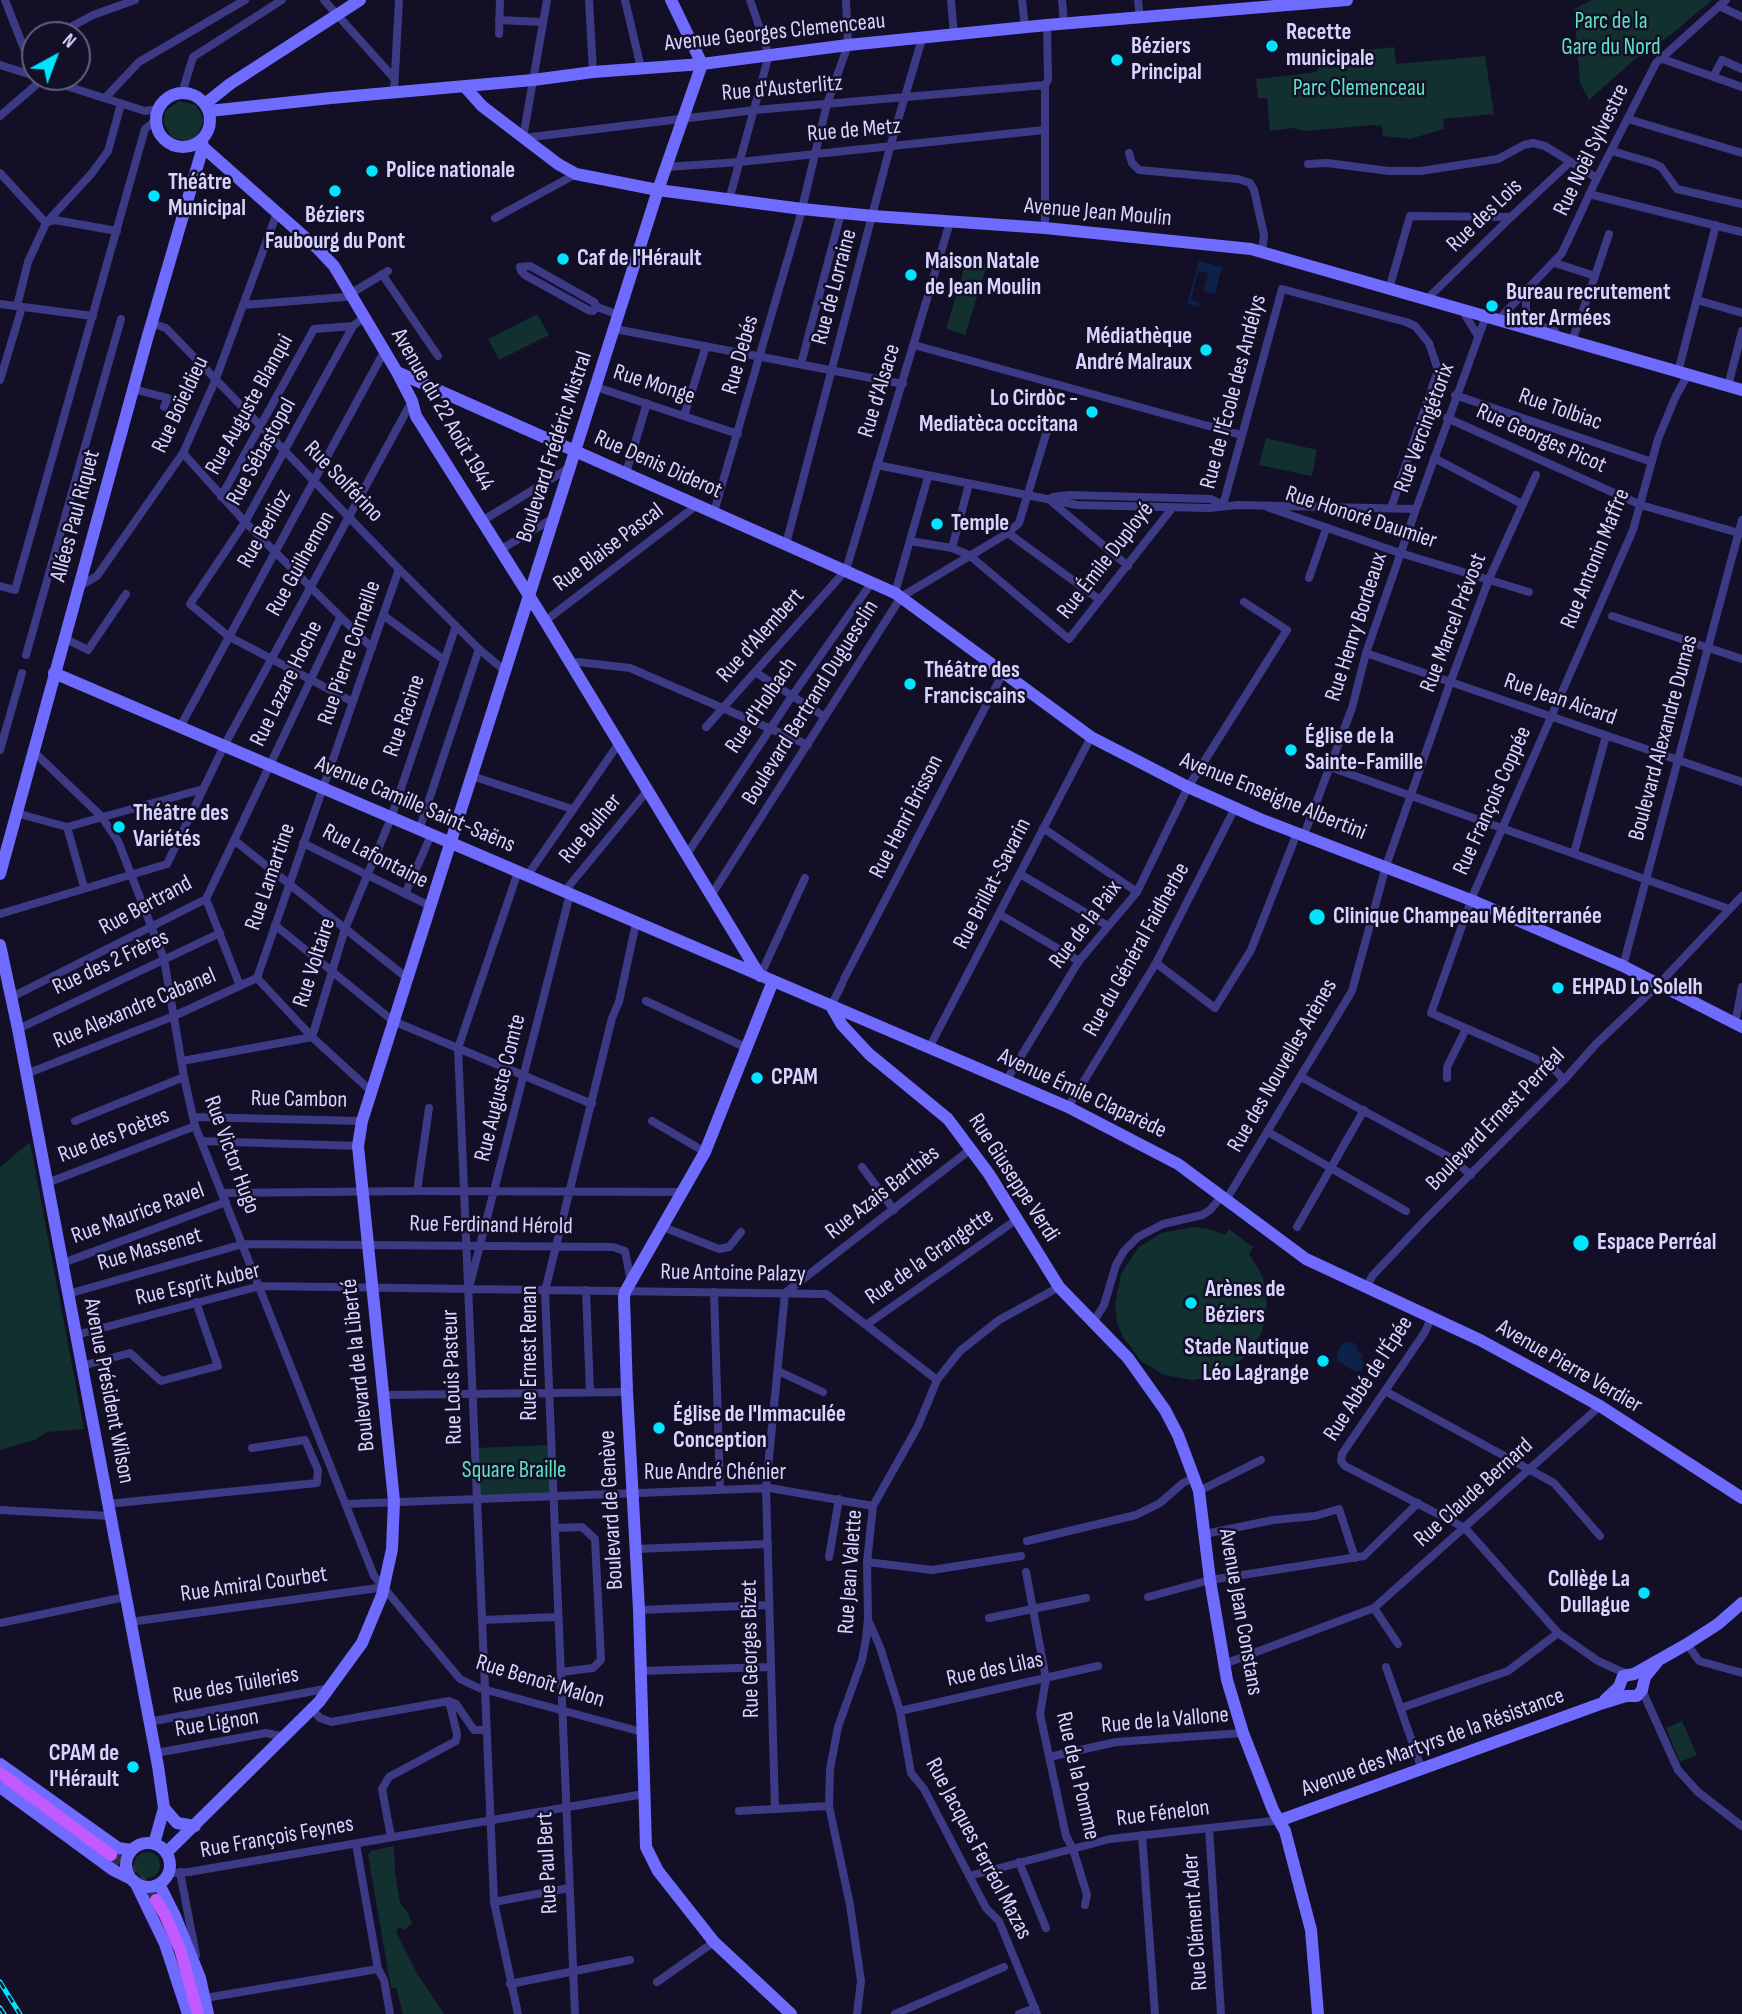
<!DOCTYPE html>
<meta charset="utf-8">
<style>
body{margin:0}
#map{position:relative;width:1742px;height:2014px;overflow:hidden;background:#130f26;font-family:"Sofia Sans Condensed",sans-serif}
canvas{display:block}
.north{position:absolute;left:21px;top:21px;width:70px;height:70px;box-sizing:border-box;background:#130f26;border:2px solid #625e7d;border-radius:50%;rotate:41deg;font-size:19px;font-weight:700;line-height:28px;text-align:center;color:#d9d4ff}
.north::after{content:'';display:block;margin:auto;width:24px;height:32px;background:#00e5ff;clip-path:polygon(50% 0,100% 100%,50% 72%,0 100%)}
</style>
<div id="map">
<canvas width="1742" height="2014"></canvas>
<div class="north">N</div>
</div>
<script>
const context = document.querySelector('canvas').getContext('2d');
context.lineJoin = 'round';
function paint(path, color) {
  context.fillStyle = color;
  context.fill(path, 'evenodd');
}
function poly(rows) {
  const path = new Path2D();
  for (const r of rows) {
    if (r.length === 3) {
      path.moveTo(r[0] + r[2], r[1]);
      path.arc(r[0], r[1], r[2], 0, 2 * Math.PI);
      continue;
    }
    path.moveTo(r[0], r[1]);
    for (let i = 2; i < r.length; i += 2) path.lineTo(r[i], r[i + 1]);
  }
  return path;
}
function strokePath(path, color, width, dash) {
  context.strokeStyle = color;
  context.lineWidth = width;
  context.lineCap = dash ? 'butt' : 'round';
  context.setLineDash(dash || []);
  context.stroke(path);
}
function drawText(font, color, halo, rows, align = 'center') {
  context.font = font + ' "Sofia Sans Condensed",sans-serif';
  context.lineWidth = 5;
  context.setLineDash([]);
  context.textBaseline = 'middle';
  context.strokeStyle = halo;
  context.fillStyle = color;
  for (const [text, x, y, turn = 0] of rows) {
    context.save();
    context.translate(x, y);
    context.rotate((+turn || 0) * Math.PI / 180);
    context.textAlign = isNaN(turn) ? turn : align;
    if (halo) context.strokeText(text, 0, 0);
    context.fillText(text, 0, 0);
    context.restore();
  }
}
const green = poly([
 [1592,0,1712,0,1672,34,1634,60,1589,100,1580,83,1574,9],
 [1394,47,1396,64,1485,56,1494,114,1443,119,1444,129,1410,139,1383,136,1382,126,1374,125,1305,131,1293,128,1270,131,1267,98,1258,98,1256,79,1317,72,1321,55],
 [179,101,196,105,204,120,197,136,187,141,171,137,163,122,165,111],
 [967,259,987,265,965,335,946,329],
 [537,314,549,335,499,360,488,339],
 [1266,438,1317,450,1312,476,1259,465],
 [30,1142,84,1429,47,1432,35,1440,0,1450,0,1167],
 [1193,1227,1209,1229,1225,1235,1229,1229,1253,1247,1249,1254,1263,1277,1267,1303,1262,1332,1244,1358,1219,1375,1193,1380,1164,1375,1141,1361,1123,1337,1117,1323,1115,1304,1121,1274,1138,1248,1161,1233],
 [551,1445,553,1495,476,1498,475,1448],
 [1682,1721,1697,1755,1680,1762,1666,1728],
 [394,1846,395,1872,400,1903,408,1913,412,1924,403,1930,400,1927,396,1930,397,1934,418,1975,444,2014,403,2014,396,1988,391,1988,368,1855,371,1851],
 [147,1865,13]
]);
const water = poly([
 [1199,261,1222,267,1215,294,1203,291,1208,273,1198,271,1191,300,1200,303,1199,307,1187,304],
 [1351,1342,1356,1344,1357,1350,1363,1355,1361,1358,1364,1362,1361,1371,1354,1371,1337,1361,1337,1354,1340,1347,1345,1343]
]);
const primaryTunnel = poly([
 [111,1855,135,1875,156,1900]
]);
const street = poly([
 [5,0,25,51,35,46],
 [324,0,393,77],
 [547,0,523,138,755,110,1045,85],
 [589,0,593,72],
 [625,0,641,68],
 [951,0,954,36],
 [1022,0,1025,28],
 [1062,0,1064,24],
 [1138,0,1140,18],
 [1719,6,1742,17],
 [499,20,543,22],
 [499,34,500,0],
 [56,35,93,15,135,0],
 [1660,58,1742,87],
 [0,65,35,76],
 [38,77,145,111,158,109],
 [1713,77,1722,60,1742,69],
 [394,92,399,0],
 [182,93,193,57,282,0],
 [105,98,139,62,245,0],
 [0,116,43,79],
 [1628,119,1742,153],
 [1612,151,1653,163,1661,167,1677,189,1742,204],
 [1129,153,1132,163,1139,170,1238,179,1250,183,1254,190,1264,235,1262,252],
 [1308,164,1327,163,1389,171,1421,171,1498,159,1524,145,1533,143,1545,146,1597,178],
 [666,167,740,162,1044,130],
 [0,173,46,223],
 [1589,194,1742,232],
 [729,200,769,55,750,0],
 [495,218,576,174],
 [48,222,55,220,117,231],
 [1045,228,1045,85,1048,80,1047,25],
 [1555,263,1595,276,1572,341,1569,339],
 [382,274,438,356],
 [1595,276,1609,234],
 [1389,289,1410,216,1511,217],
 [1526,291,1526,310,1528,317,1533,323,1555,331],
 [1427,299,1511,217,1570,162],
 [1697,300,1742,313],
 [0,304,93,316],
 [243,305,345,297,388,271],
 [17,306,28,262,46,223,92,173,108,151,121,104],
 [597,307,593,311,588,310,525,275,521,271,520,267,530,266,594,302,597,307,619,315],
 [1462,310,1478,336],
 [1498,320,1562,253,1597,178,1656,63,1726,0],
 [151,323,166,328,399,569,479,649,505,671],
 [615,329,903,384],
 [914,345,1241,435],
 [801,364,841,213],
 [1678,372,1716,225],
 [0,380,22,307],
 [1728,386,1742,331],
 [596,387,738,434],
 [133,389,168,398,164,407],
 [1455,395,1652,462],
 [684,416,706,346],
 [1447,418,1641,505,1742,534],
 [183,453,245,522,372,648],
 [1434,458,1522,504],
 [877,465,1077,505,1209,508,1238,505,1416,509,1486,316],
 [626,473,647,403],
 [221,497,314,329,353,326],
 [1053,497,1069,495,1211,499,1223,505],
 [1052,502,1128,566],
 [1223,505,1282,289,1406,322,1415,326,1429,343,1438,370,1391,508],
 [1267,507,1397,552,1529,592],
 [714,512,800,217,827,104,848,45,846,0],
 [482,521,569,468],
 [1008,533,1100,600],
 [910,541,952,548,969,555,1069,639,1173,507],
 [786,544,890,147,922,39],
 [952,548,969,484],
 [500,550,555,517],
 [1309,578,1326,529],
 [0,586,15,590,145,129,156,120],
 [78,587,97,576,183,453,215,381,277,213],
 [895,593,928,477],
 [383,615,444,660],
 [1612,616,1742,659],
 [545,621,697,505],
 [64,638,88,650,126,594],
 [1366,653,1742,782],
 [26,655,121,319],
 [571,665,578,662,630,668,808,745],
 [755,672,825,717],
 [353,702,228,636,190,604,245,522,353,326,364,317],
 [180,727,385,350],
 [706,727,846,570,950,222],
 [0,750,22,673],
 [33,751,101,816,118,841,164,959,184,1077,195,1126,374,1576,460,1679,479,1688,642,1732],
 [1330,767,1729,909],
 [472,776,572,809],
 [16,813,67,827,203,789],
 [67,827,84,887],
 [1043,828,1137,892],
 [419,830,479,649],
 [1304,835,1352,708,1366,653,1416,509],
 [234,840,407,978],
 [303,843,430,906],
 [1574,853,1606,736],
 [687,854,792,696,872,582],
 [1020,874,1108,926],
 [527,876,619,743],
 [564,892,648,790],
 [405,894,431,835],
 [712,894,901,597,1008,533,1019,523,1050,421],
 [206,899,240,986],
 [0,914,167,864,224,746,412,401],
 [999,914,1079,961],
 [275,925,393,1021,592,1104],
 [1156,963,1215,1008,1251,950,1297,833],
 [1623,966,1742,520],
 [760,976,805,878],
 [257,978,399,569],
 [257,978,312,1037,371,1091],
 [844,979,1003,673],
 [12,997,206,899,340,618],
 [646,1001,747,1048],
 [831,1006,842,984],
 [1735,1024,1742,987],
 [18,1029,220,933],
 [929,1048,1091,737],
 [182,1061,312,1037,345,929,391,818,456,626],
 [26,1074,174,1016,257,978],
 [1301,1077,1451,1158,1471,1175],
 [1447,1078,1447,1067,1466,1029],
 [1564,1080,1554,1069,1534,1058,1431,1013,1473,895,1633,530,1658,439,1675,398,1688,374],
 [1006,1081,1079,961,1137,892,1188,787,1287,630,1244,602],
 [1068,1107,1156,963,1235,808],
 [193,1117,362,1121],
 [75,1121,184,1077],
 [652,1121,705,1152],
 [1268,1132,1406,1211],
 [201,1141,358,1146],
 [862,1167,894,1210],
 [47,1183,195,1126],
 [417,1191,429,1108],
 [223,1193,417,1191,684,1192],
 [1226,1200,1352,991,1386,866,1450,683,1489,579,1536,475],
 [663,1227,719,1249,729,1247,741,1232],
 [1297,1227,1364,1110],
 [63,1263,226,1202],
 [470,1284,570,894],
 [1366,1287,1373,1275,1425,1220,1564,1080,1596,1044,1658,985,1742,896],
 [586,1290,590,1392],
 [714,1292,720,1488],
 [68,1294,243,1244,613,1247,625,1251,631,1282],
 [1431,1318,1425,1332,1342,1454,1341,1461,1345,1466,1465,1528,1558,1633,1598,1661,1627,1674],
 [1094,1321,1104,1305,1116,1265,1124,1251,1138,1237,1163,1224,1202,1215,1210,1210,1221,1197],
 [866,1325,1016,1220],
 [76,1335,260,1286,826,1294,937,1380],
 [81,1366,130,1353,161,1381,218,1366,196,1302],
 [778,1371,823,1392],
 [1385,1391,1554,1483,1600,1536],
 [384,1395,627,1392],
 [1199,1491,1261,1460],
 [107,1504,317,1483,318,1470,305,1440,252,1448],
 [346,1504,770,1488,873,1506],
 [0,1510,110,1516],
 [555,1528,582,1527,595,1539,601,1660,593,1668,561,1672],
 [1205,1534,1273,1520,1315,1516,1339,1509,1355,1558],
 [1027,1541,1136,1515,1160,1503,1183,1483,1193,1478],
 [635,1549,768,1544],
 [829,1557,839,1499],
 [867,1562,932,1570,1021,1556],
 [1026,1572,1046,1679,1040,1714,1066,1836,1073,1849,1087,1895,1085,1905],
 [1148,1597,1210,1580,1364,1556,1418,1503],
 [1374,1608,1398,1644],
 [639,1610,769,1605],
 [989,1618,1086,1598],
 [482,1620,557,1617],
 [130,1622,385,1587],
 [869,1622,880,1647,900,1711,911,1773,924,1789,986,1908,999,1921,1037,2014],
 [0,1623,125,1597],
 [1687,1644,1699,1661,1742,1673],
 [1224,1664,1374,1608,1600,1406],
 [1386,1667,1422,1770],
 [641,1671,770,1667],
 [1642,1690,1678,1770,1698,1792,1742,1826],
 [1401,1708,1508,1671,1558,1633],
 [312,1709,320,1718,331,1722,449,1701,456,1704,474,1730,485,1730],
 [900,1711,1098,1666],
 [149,1722,330,1688],
 [156,1753,266,1733,285,1737],
 [1049,1757,1116,1742,1243,1733],
 [775,1809,766,1488,785,1293,971,1149],
 [739,1811,829,1806],
 [1209,1828,1221,2014],
 [1142,1835,1155,2014],
 [391,1837,382,1789,389,1777,456,1741,457,1734,449,1701],
 [356,1844,378,1969,384,1980,390,2014],
 [1019,1862,1046,1928],
 [180,1872,196,1955],
 [169,1873,189,1872,644,1794],
 [969,1876,1110,1839,1281,1820],
 [494,1902,569,1888],
 [657,1982,714,1942],
 [510,1984,630,1960],
 [205,1998,378,1969],
 [518,2014,494,1902,458,1048,518,872],
 [575,2014,545,1291,612,1018,619,1002,636,923],
 [857,2014,861,1981,850,1905,829,1806,830,1769,838,1727,862,1660,866,1639,868,1619,867,1562,873,1506,918,1426,937,1380,960,1351,999,1320,1059,1287],
 [895,2014,1004,1967],
 [1019,2014,1035,2008]
]);
const secondary = poly([
 [671,0,702,64],
 [465,87,482,106,558,164,576,174,658,190,802,209,873,216,1045,228,1251,249,1742,390],
 [183,120,27],
 [205,104,230,84,360,0],
 [209,111,331,98,533,80,593,72,702,64,848,45,1047,25,1347,0],
 [203,147,317,248,334,266,397,372,412,401,416,416,545,621,760,976],
 [397,372,895,593,1091,737,1188,787,1260,819,1471,900,1623,966,1742,1027],
 [54,673,1068,1107,1178,1164,1306,1259,1480,1340,1548,1377,1600,1406,1742,1498],
 [0,874,147,339,203,147,202,141],
 [0,945,18,1029,158,1766,164,1808,154,1844],
 [773,981,705,1152,625,1292,624,1297,627,1392,639,1610,646,1847,658,1871,714,1942,791,2014],
 [831,1006,842,1025,869,1054,948,1119,989,1174,1059,1287,1128,1358,1165,1410,1178,1435,1199,1491,1210,1580,1227,1680,1243,1733,1273,1810,1285,1831,1311,1930,1318,2014],
 [1605,1700,1619,1687,1623,1676,1634,1674,1687,1644,1718,1624,1742,1603],
 [0,1764,118,1848,132,1850],
 [0,1787,113,1870,133,1880],
 [164,1808,177,1823,195,1826],
 [1281,1820,1600,1704,1626,1696,1637,1696,1642,1690,1645,1677,1658,1661],
 [148,1865,22],
 [166,1853,319,1702,362,1643,382,1595,392,1549,394,1501,358,1146,362,1121,658,190,702,64],
 [135,1882,165,1944,188,2014],
 [159,1884,175,1916,200,1978,208,2014]
]);
const primary = poly([
 [0,1773,111,1855],
 [156,1900,165,1915,180,1949,198,2014]
]);
const rail = poly([
 [0,1982,20,2014],
 [0,2008,4,2014]
]);
const markers = [
 [1272,46,7,"#00e5ff"],
 [1117,60,7,"#00e5ff"],
 [372,171,7,"#00e5ff"],
 [335,191,7,"#00e5ff"],
 [154,196,7,"#00e5ff"],
 [563,259,7,"#00e5ff"],
 [911,275,7,"#00e5ff"],
 [1492,306,7,"#00e5ff"],
 [1206,350,7,"#00e5ff"],
 [1092,412,7,"#00e5ff"],
 [937,524,7,"#00e5ff"],
 [910,684,7,"#00e5ff"],
 [1291,750,7,"#00e5ff"],
 [119,827,7,"#00e5ff"],
 [1317,917,9,"#00e5ff"],
 [1558,988,7,"#00e5ff"],
 [757,1078,7,"#00e5ff"],
 [1581,1243,9,"#00e5ff"],
 [1191,1303,7,"#00e5ff"],
 [1323,1361,7,"#00e5ff"],
 [659,1428,7,"#00e5ff"],
 [1644,1593,7,"#00e5ff"],
 [133,1767,7,"#00e5ff"]
];
const parkNames = [
 ["Parc de la",1611,22],
 ["Gare du Nord",1611,48],
 ["Parc Clemenceau",1359,89],
 ["Square Braille",514,1471]
];
const streetNames = [
 ["Avenue Georges Clemenceau",775,33,-6],
 ["Rue d'Austerlitz",782,89,-5],
 ["Rue de Metz",854,131,-5],
 ["Rue Noël Sylvestre",1592,150,-64],
 ["Avenue Jean Moulin",1098,213,5],
 ["Rue des Lois",1485,216,-44],
 ["Rue de Lorraine",835,287,-75],
 ["Rue Debés",741,355,-74],
 ["Rue Monge",654,385,18],
 ["Rue d'Alsace",880,391,-73],
 ["Rue de l'École des Andélys",1234,392,-75],
 ["Rue Boïeldieu",181,405,-65],
 ["Rue Auguste Blanqui",250,405,-61],
 ["Avenue du 22 Août 1944",442,410,60],
 ["Rue Tolbiac",1560,410,19],
 ["Rue Vercingétorix",1425,428,-70],
 ["Rue Georges Picot",1541,439,24],
 ["Boulevard Frédéric Mistral",555,447,-72],
 ["Rue Sébastopol",262,452,-61],
 ["Rue Denis Diderot",658,465,24],
 ["Rue Solférino",343,482,46],
 ["Allées Paul Riquet",76,516,-75],
 ["Rue Honoré Daumier",1361,518,18],
 ["Rue Berlioz",265,529,-61],
 ["Rue Blaise Pascal",609,548,-37],
 ["Rue Antonin Maffre",1596,559,-68],
 ["Rue Émile Duployé",1106,561,-52],
 ["Rue Guilhemon",301,564,-61],
 ["Rue Marcel Prévost",1454,623,-69],
 ["Rue Henry Bordeaux",1357,627,-72],
 ["Rue d'Alembert",761,636,-48],
 ["Rue Pierre Corneille",350,653,-71],
 ["Rue Lazare Hoche",287,684,-64],
 ["Rue Jean Aicard",1560,700,19],
 ["Boulevard Bertrand Duguesclin",811,703,-58],
 ["Rue d'Holbach",762,706,-56],
 ["Rue Racine",405,716,-71],
 ["Boulevard Alexandre Dumas",1664,738,-75],
 ["Avenue Enseigne Albertini",1273,797,22],
 ["Rue François Coppée",1493,801,-66],
 ["Avenue Camille Saint-Saëns",415,805,23],
 ["Rue Henri Brisson",907,817,-63],
 ["Rue Bulher",591,829,-50],
 ["Rue Lafontaine",375,857,27],
 ["Rue Lamartine",271,877,-71],
 ["Rue Brillat-Savarin",993,884,-63],
 ["Rue Bertrand",146,906,-28],
 ["Rue de la Paix",1086,925,-53],
 ["Rue du Général Faidherbe",1137,950,-61],
 ["Rue des 2 Frères",111,963,-25],
 ["Rue Voltaire",315,963,-72],
 ["Rue Alexandre Cabanel",135,1009,-23],
 ["Rue des Nouvelles Arènes",1283,1066,-60],
 ["Rue Auguste Comte",501,1088,-76],
 ["Avenue Émile Claparède",1082,1094,25],
 ["Rue Cambon",299,1100,1],
 ["Boulevard Ernest Perréal",1496,1120,-46],
 ["Rue des Poètes",114,1136,-21],
 ["Rue Victor Hugo",231,1155,70],
 ["Rue Giuseppe Verdi",1013,1178,57],
 ["Rue Azais Barthès",883,1193,-38],
 ["Rue Maurice Ravel",138,1214,-20],
 ["Rue Ferdinand Hérold",491,1226,1],
 ["Rue Massenet",150,1250,-16],
 ["Rue de la Grangette",930,1257,-35],
 ["Rue Antoine Palazy",733,1274,1],
 ["Rue Esprit Auber",198,1285,-13],
 ["Rue Ernest Renan",530,1353,-90],
 ["Boulevard de la Liberté",359,1365,-96],
 ["Avenue Pierre Verdier",1569,1367,30],
 ["Rue Louis Pasteur",453,1377,-92],
 ["Rue Abbé de l'Épée",1369,1379,-57],
 ["Avenue Président Wilson",108,1391,79],
 ["Rue André Chénier",715,1473],
 ["Rue Claude Bernard",1474,1493,-42],
 ["Boulevard de Genève",612,1510,-93],
 ["Rue Jean Valette",851,1572,-86],
 ["Rue Amiral Courbet",254,1585,-8],
 ["Avenue Jean Constans",1240,1612,80],
 ["Rue Georges Bizet",751,1649,-91],
 ["Rue des Lilas",995,1670,-12],
 ["Rue Benoît Malon",540,1682,17],
 ["Rue des Tuileries",236,1686,-10],
 ["Rue de la Vallone",1165,1721,-5],
 ["Rue Lignon",217,1724,-9],
 ["Avenue des Martyrs de la Résistance",1433,1743,-20],
 ["Rue de la Pomme",1077,1776,77],
 ["Rue Fénelon",1163,1814,-7],
 ["Rue François Feynes",277,1838,-10],
 ["Rue Jacques Ferréol Mazas",978,1849,62],
 ["Rue Paul Bert",548,1863,-93],
 ["Rue Clément Ader",1196,1922,-94]
];
const poiNames = [
 ["Recette",1286,33],
 ["municipale",1286,59],
 ["Béziers",1131,47],
 ["Principal",1131,73],
 ["Police nationale",386,171],
 ["Théâtre",168,183],
 ["Municipal",168,209],
 ["Béziers",335,216,"center"],
 ["Faubourg du Pont",335,242,"center"],
 ["Caf de l'Hérault",577,259],
 ["Maison Natale",925,262],
 ["de Jean Moulin",925,288],
 ["Bureau recrutement",1506,293],
 ["inter Armées",1506,319],
 ["Médiathèque",1192,337,"right"],
 ["André Malraux",1192,363,"right"],
 ["Lo Cirdòc -",1078,399,"right"],
 ["Mediatèca occitana",1078,425,"right"],
 ["Temple",951,524],
 ["Théâtre des",924,671],
 ["Franciscains",924,697],
 ["Église de la",1305,737],
 ["Sainte-Famille",1305,763],
 ["Théâtre des",133,814],
 ["Variétés",133,840],
 ["Clinique Champeau Méditerranée",1333,917],
 ["EHPAD Lo Solelh",1572,988],
 ["CPAM",771,1078],
 ["Espace Perréal",1597,1243],
 ["Arènes de",1205,1290],
 ["Béziers",1205,1316],
 ["Stade Nautique",1309,1348,"right"],
 ["Léo Lagrange",1309,1374,"right"],
 ["Église de l'Immaculée",673,1415],
 ["Conception",673,1441],
 ["Collège La",1630,1580,"right"],
 ["Dullague",1630,1606,"right"],
 ["CPAM de",119,1754,"right"],
 ["l'Hérault",119,1780,"right"]
];
paint(green, '#12302f');
paint(water, '#0c2248');
strokePath(primaryTunnel, '#312d47', 12, [12, 6]);
strokePath(street, '#3d3a85', 8);
strokePath(secondary, '#6f6bff', 12);
strokePath(primary, '#c25bff', 12);
strokePath(rail, '#00e5ff', 5);
strokePath(rail, '#130f26', 2.5, [8]);
for (const [x, y, r, color] of markers) {
  const dot = new Path2D();
  dot.arc(x, y, r, 0, 2 * Math.PI);
  context.fillStyle = color;
  context.fill(dot);
  strokePath(dot, '#130f26', 2.5);
}
drawText('23px', '#5fe0c0', '#130f26', parkNames);
drawText('23px', '#d9d4ff', '#130f26', streetNames);
drawText('bold 23px', '#d9d4ff', '#130f26', poiNames, 'left');
</script>
